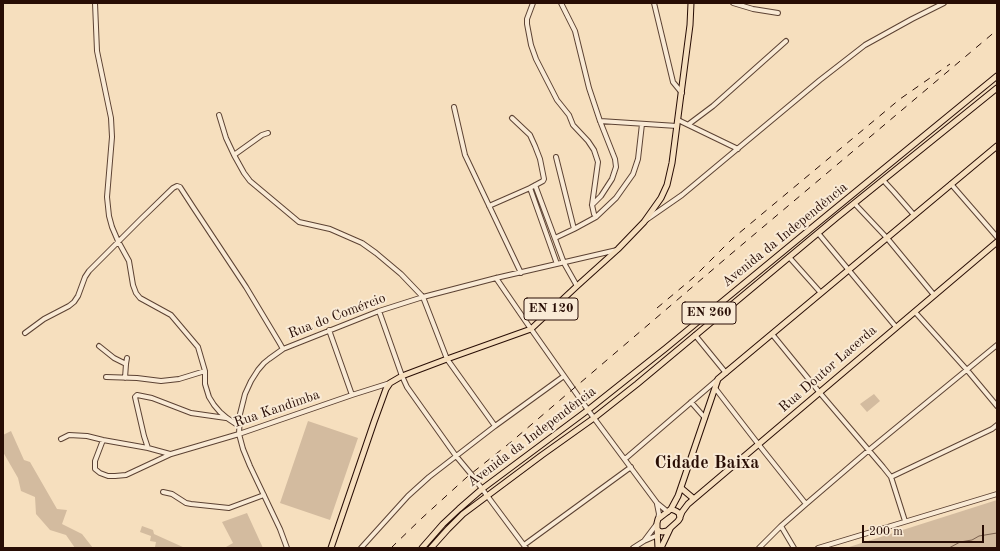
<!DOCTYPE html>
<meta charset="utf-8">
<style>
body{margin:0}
#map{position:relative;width:1000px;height:551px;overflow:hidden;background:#f6dfbe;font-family:"Old Standard TT",serif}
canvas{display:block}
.frame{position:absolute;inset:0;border:4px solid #280d05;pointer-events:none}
.scale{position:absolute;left:862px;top:525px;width:122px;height:18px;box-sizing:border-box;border:2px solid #280d05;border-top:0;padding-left:5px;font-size:12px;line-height:14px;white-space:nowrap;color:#280d05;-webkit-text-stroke:3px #f9ead5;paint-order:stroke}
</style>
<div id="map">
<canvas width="1000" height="551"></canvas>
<div class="frame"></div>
<div class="scale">200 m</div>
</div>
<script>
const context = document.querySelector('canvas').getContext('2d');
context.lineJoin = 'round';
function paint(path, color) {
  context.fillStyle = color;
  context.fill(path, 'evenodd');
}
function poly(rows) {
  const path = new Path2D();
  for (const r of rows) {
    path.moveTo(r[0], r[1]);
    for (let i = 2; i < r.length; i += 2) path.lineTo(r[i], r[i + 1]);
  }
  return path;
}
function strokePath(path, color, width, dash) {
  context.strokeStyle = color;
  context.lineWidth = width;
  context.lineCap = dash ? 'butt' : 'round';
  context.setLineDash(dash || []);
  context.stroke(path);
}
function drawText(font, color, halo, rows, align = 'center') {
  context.font = font + ' "Old Standard TT",serif';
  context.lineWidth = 4;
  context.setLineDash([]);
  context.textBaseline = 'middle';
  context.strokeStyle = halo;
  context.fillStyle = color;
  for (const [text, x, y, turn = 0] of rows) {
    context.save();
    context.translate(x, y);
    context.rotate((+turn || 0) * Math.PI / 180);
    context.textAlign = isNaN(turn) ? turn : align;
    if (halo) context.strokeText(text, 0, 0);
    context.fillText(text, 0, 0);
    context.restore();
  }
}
const green = poly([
 [874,394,880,401,867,412,860,404],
 [308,421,358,438,330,520,280,503],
 [11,431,24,460,30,462,57,509,67,510,62,524,82,534,93,548,75,548,66,535,50,530,36,514,35,497,21,491,18,478,3,452,3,435],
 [997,500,997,548,846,548],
 [247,513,263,548,212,548,226,547,233,543,222,522],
 [142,526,153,530,154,534,185,548,157,548,155,547,156,542,150,541,151,536,140,532]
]);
const stream = poly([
 [949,548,960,542,972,540,979,536,997,533]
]);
const minor = poly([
 [95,3,97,51,111,118,112,137,107,197,109,216,112,227,118,241,129,261,133,285,136,293,140,298,171,315,198,347,205,371,205,384,209,397,214,405,220,412,227,418,239,426],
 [533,3,527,19,527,24,531,45,536,59,557,100,569,115,573,125,588,141,594,150,598,162,592,205,594,214,596,217],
 [561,3,575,31,589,88,600,121,615,159,616,167,612,179,601,196,592,205],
 [654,3,673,82,682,93],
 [733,3,753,9,778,13],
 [454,107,465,155,521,273],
 [219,115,226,138,234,155,244,173,250,181,299,222,330,229,362,243,376,253,401,274,423,297,447,359,495,426],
 [678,120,738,149],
 [600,121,677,126],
 [689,124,713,106,786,41],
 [234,155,262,135,268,133],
 [556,157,574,229],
 [883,180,894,192,914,215],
 [951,184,997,237],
 [535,185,564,263,577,286],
 [530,188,557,264],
 [855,204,887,238,934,295],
 [489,206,530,188,543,181,544,179,540,159,535,146,530,135,512,118],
 [646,220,682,195,820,80,865,45,912,19,944,3],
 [818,233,896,327],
 [555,238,574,229,596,217,616,198,633,174,638,159,642,124],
 [789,257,821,293],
 [496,278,531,329,588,410,657,503,668,512],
 [379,311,402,376,407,387,456,456,471,474,526,548],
 [915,312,967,370,997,406],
 [329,330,352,395],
 [25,333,44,319,69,306,74,302,78,296,85,277,89,271,141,219,173,188,177,186,180,187,193,207,246,287,279,342,283,349],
 [772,334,820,393,883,467,891,477,905,521],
 [695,335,726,373],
 [99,346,114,358,126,364],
 [106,377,137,378,161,381,179,379,205,371],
 [125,378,126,364,127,358],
 [715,388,759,445,806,504],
 [691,402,705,418],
 [61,439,69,435,87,436,103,440,148,448,170,454],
 [103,440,95,461,95,469,100,473,108,476,115,476,126,475,171,454,239,434,352,395,390,383],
 [148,448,144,436,135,397,137,395,152,398,191,413,226,418],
 [625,459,717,380],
 [891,477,992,429,997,425],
 [163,492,172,494,186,503,191,504,229,508,264,495],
 [657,504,659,514,658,519],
 [781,526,794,548],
 [644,541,656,525],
 [524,545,631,467],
 [287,548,280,529,250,466,243,449,239,434,240,414,245,394,251,381,258,370,264,363,269,359,283,349,379,311,423,297,496,278,617,250],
 [361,548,408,496,429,477,495,426,564,376],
 [633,548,644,541,658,535],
 [759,548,781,526,806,504,869,450,997,345],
 [818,548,997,494]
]);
const major = poly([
 [681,488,694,499],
 [671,509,676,511,679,513,680,518,678,521,667,531,662,532,659,531,657,529,657,523,658,519,671,509,678,496,718,379,997,146],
 [680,517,682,512,688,504,997,242],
 [657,529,658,548],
 [331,548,374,422,386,389,390,383,402,376,447,359,531,329,577,286,618,249,644,222,661,198,667,185,672,163,690,25,691,3],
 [422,548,443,524,459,509,482,489,588,410,666,348,831,212,997,76],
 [431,548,448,529,463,514,542,455,594,418,637,384,836,218,997,88],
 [661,548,670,529]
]);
const rail = poly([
 [657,308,693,278,732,239,900,99,950,64],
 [391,548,422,518,467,477,511,442,731,254,997,30]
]);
const shields = [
 [551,309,54],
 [709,313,54]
];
const shieldNames = [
 ["EN 120",551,309],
 ["EN 260",709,313]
];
const streetNames = [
 ["Avenida da Independência",785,235,-39],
 ["Rua do Comércio",337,316,-21],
 ["Rua Doutor Lacerda",828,369,-41],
 ["Rua Kandimba",277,409,-19],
 ["Avenida da Independência",532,437,-37]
];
const districtNames = [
 ["Cidade Baixa",707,463]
];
paint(green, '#d3bb9f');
strokePath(stream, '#7a604e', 1);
strokePath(minor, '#5c4233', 6);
strokePath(major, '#280d05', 7);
strokePath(minor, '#f9ead5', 4);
strokePath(major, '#f6dfbe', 5);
strokePath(rail, '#280d05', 1, [7, 7]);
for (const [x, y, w] of shields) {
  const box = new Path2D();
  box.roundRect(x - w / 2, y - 11, w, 22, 3);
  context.fillStyle = '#f9ead5';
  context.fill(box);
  strokePath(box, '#280d05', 1);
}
drawText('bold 13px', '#280d05', null, shieldNames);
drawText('14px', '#280d05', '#f9ead5', streetNames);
drawText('bold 18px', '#280d05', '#f9ead5', districtNames);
</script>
